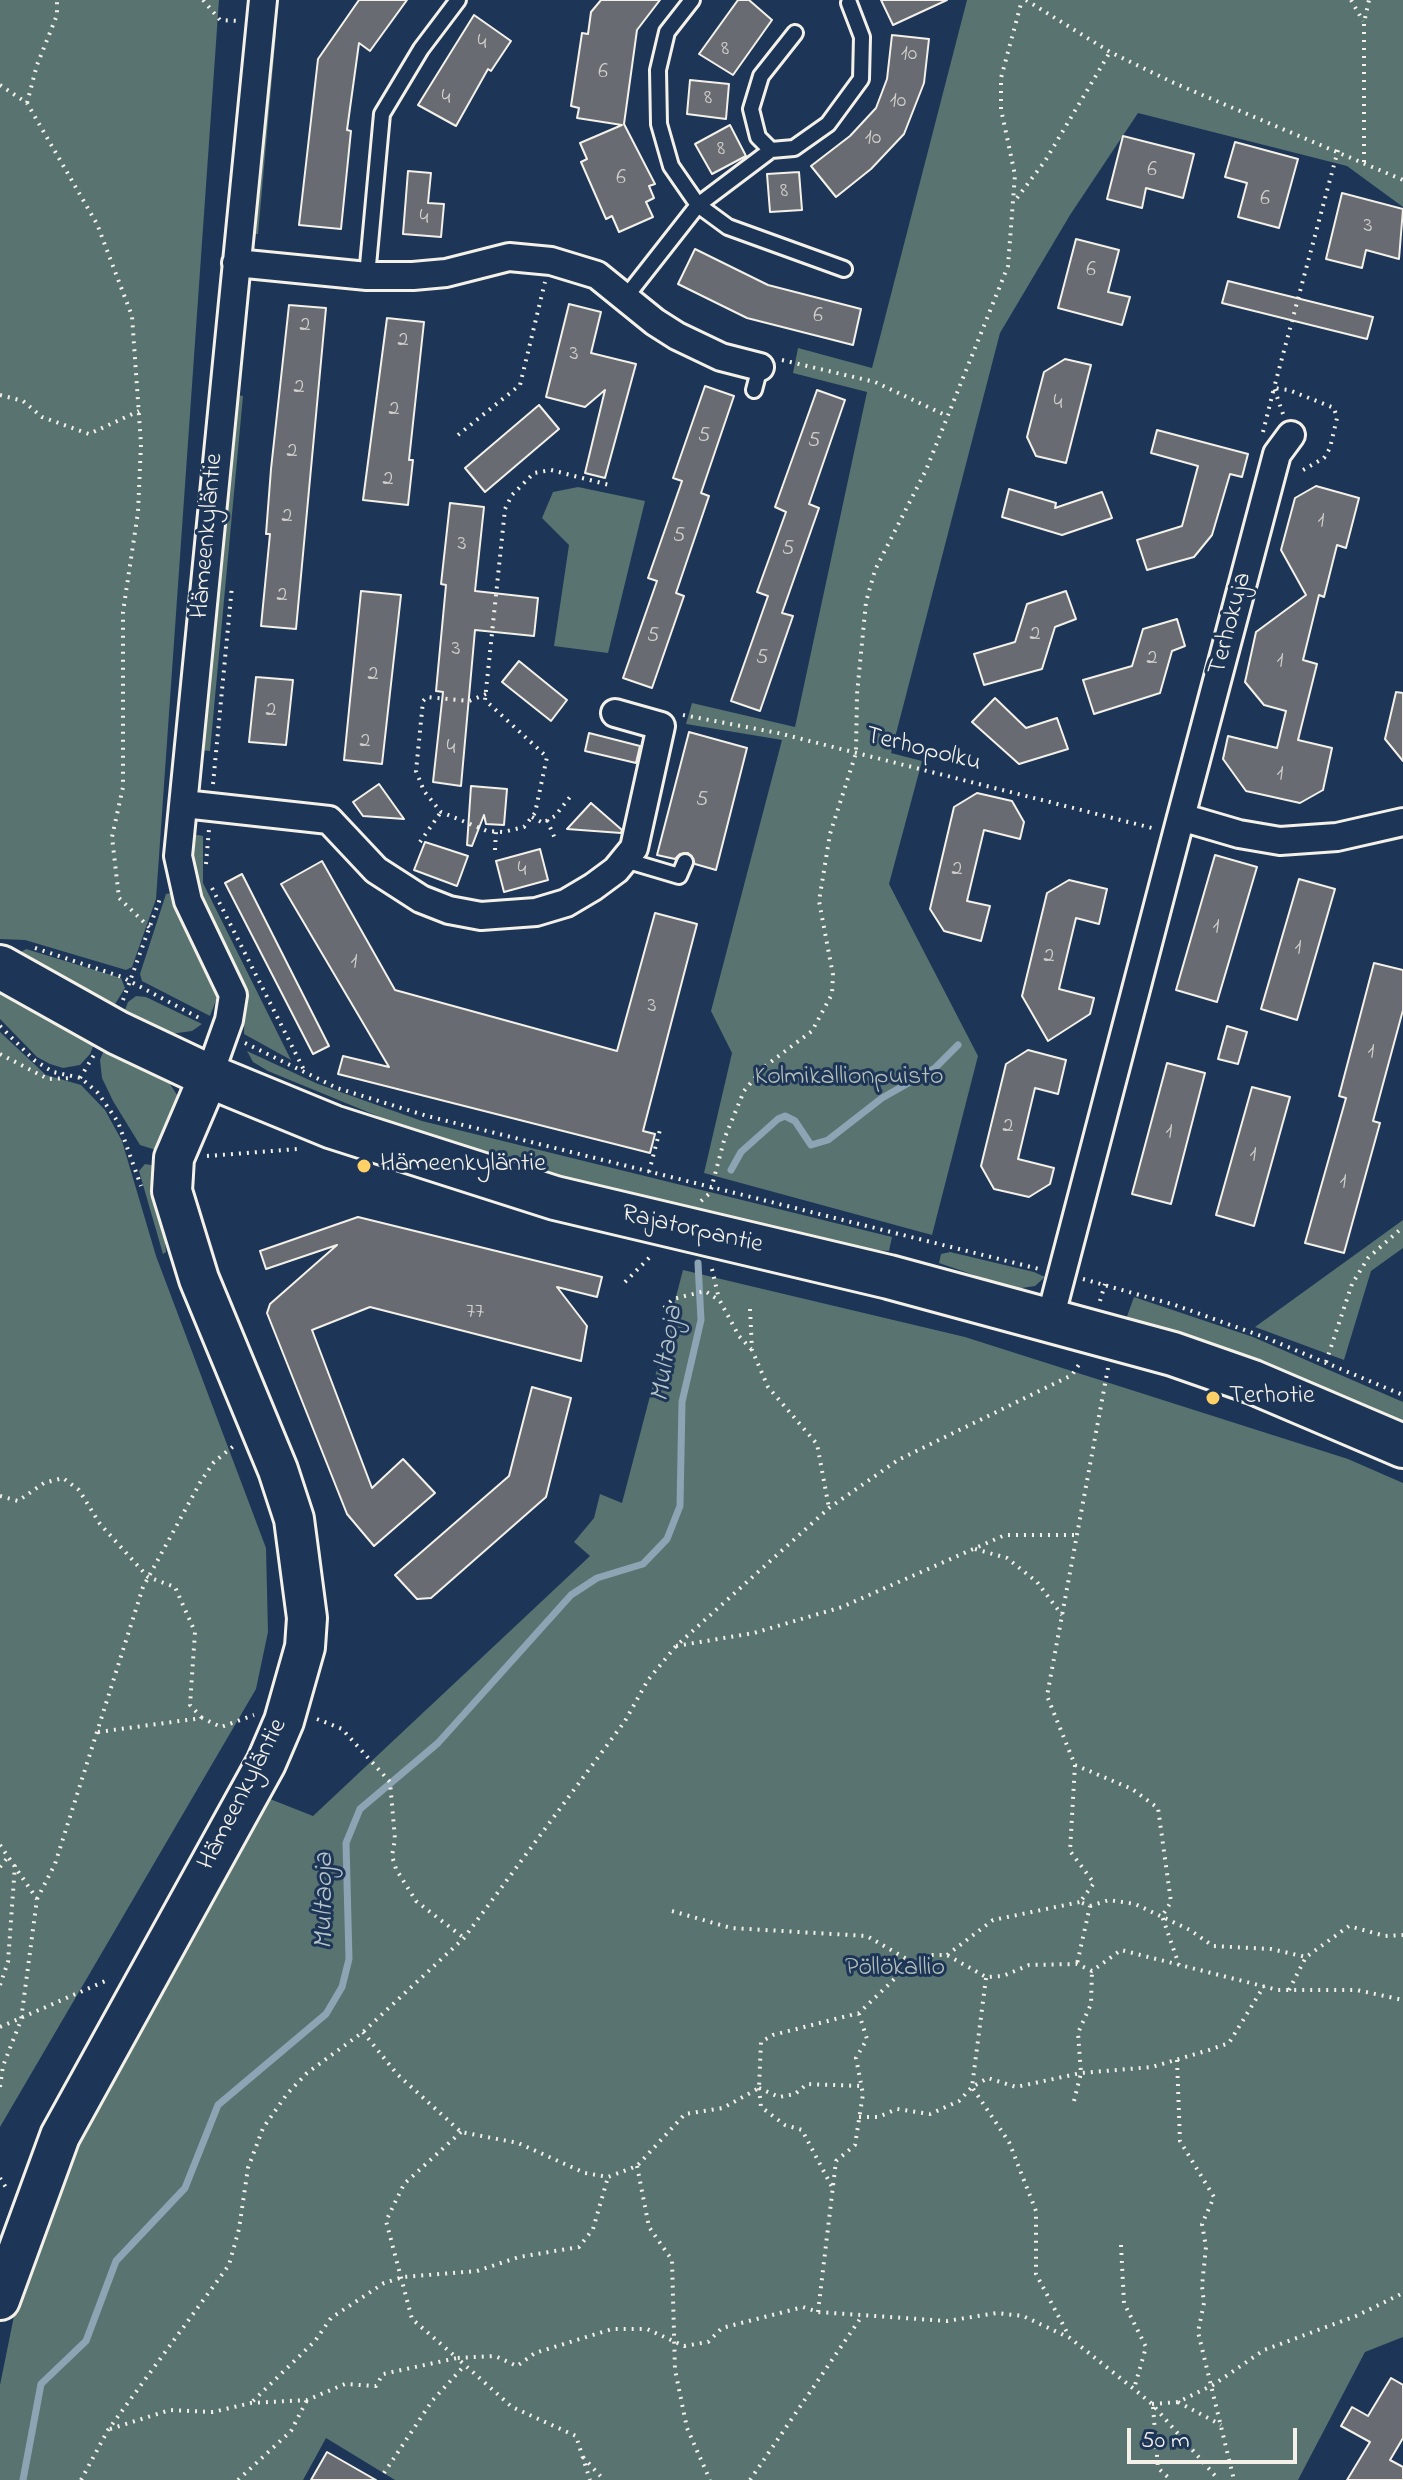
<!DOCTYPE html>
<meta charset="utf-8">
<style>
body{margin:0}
#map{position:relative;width:1403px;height:2480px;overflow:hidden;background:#1d3557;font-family:"Indie Flower",sans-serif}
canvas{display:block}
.scale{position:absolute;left:1127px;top:2428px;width:170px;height:36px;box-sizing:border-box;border:4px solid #f4f1e8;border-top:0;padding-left:10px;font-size:24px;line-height:28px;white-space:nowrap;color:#f4f1e8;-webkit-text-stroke:6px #1d3557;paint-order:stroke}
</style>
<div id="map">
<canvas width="1403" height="2480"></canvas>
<div class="scale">50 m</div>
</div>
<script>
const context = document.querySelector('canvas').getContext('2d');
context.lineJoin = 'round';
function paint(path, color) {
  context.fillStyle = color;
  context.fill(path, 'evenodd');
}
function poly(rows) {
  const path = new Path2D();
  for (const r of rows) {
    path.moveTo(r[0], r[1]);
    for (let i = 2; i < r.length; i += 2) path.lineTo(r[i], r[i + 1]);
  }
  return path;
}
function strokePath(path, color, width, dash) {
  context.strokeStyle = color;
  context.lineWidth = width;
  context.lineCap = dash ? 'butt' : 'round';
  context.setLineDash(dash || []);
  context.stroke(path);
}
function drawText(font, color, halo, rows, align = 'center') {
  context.font = font + ' "Indie Flower",sans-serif';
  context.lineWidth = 6;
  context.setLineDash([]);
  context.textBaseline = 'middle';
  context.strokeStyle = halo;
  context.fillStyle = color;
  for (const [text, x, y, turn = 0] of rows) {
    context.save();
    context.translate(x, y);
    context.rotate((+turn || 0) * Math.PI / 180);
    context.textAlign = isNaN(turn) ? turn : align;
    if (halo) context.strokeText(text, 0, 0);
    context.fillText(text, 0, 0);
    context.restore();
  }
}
const green = poly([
 [0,0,219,0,156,899,132,967,126,970,25,940,0,939],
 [275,0,276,33,258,234,247,234],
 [967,0,1403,0,1403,207,1347,166,1138,113,1070,215,1000,333,891,753,922,761,889,884,978,1056,932,1235,704,1173,732,1053,711,1011,782,740,686,724,692,703,795,727,867,392,793,373,798,348,872,368],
 [231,394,243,396,210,751,200,750],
 [578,487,645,501,608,653,554,646,569,545,542,518,553,492],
 [192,834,203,836,203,883,291,1060,244,1034,245,994,199,899,189,863],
 [171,893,217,984,217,998,210,1016,142,981,140,974,166,894],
 [26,949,121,978,125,988,112,1009,105,1006,21,952],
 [0,979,97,1037,90,1054,80,1065,63,1068,50,1064,37,1057,0,1019],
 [136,996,146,997,202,1024,192,1031,170,1034,149,1027,123,1015,128,1002],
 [0,1032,46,1075,81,1085,105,1110,122,1141,156,1256,266,1548,268,1632,256,1689,0,2127],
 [107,1042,163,1073,177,1095,178,1112,159,1151,140,1145,113,1101,102,1078,100,1060],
 [247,1051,318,1084,422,1121,892,1237,889,1251,805,1244,511,1171,268,1071,253,1062],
 [145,1164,157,1166,166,1252,163,1254,139,1171],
 [1403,1220,1403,1248,1371,1271,1344,1360,1255,1327],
 [950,1252,1034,1272,1045,1277,1035,1286,1015,1289,939,1263,941,1254],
 [683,1270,965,1337,1348,1459,1403,1483,1403,2337,1365,2352,1298,2480,395,2480,326,2438,303,2480,0,2480,0,2385,15,2311,65,2168,234,1863,270,1799,313,1816,590,1556,574,1542,594,1518,600,1494,622,1503],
 [1134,1297,1253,1337,1403,1402,1403,1429,1125,1322]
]);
const stream = poly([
 [731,1170,741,1152,778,1119,785,1116,795,1121,811,1145,828,1140,882,1098,935,1068,958,1045],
 [23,2480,41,2384,86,2341,116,2261,185,2188,218,2105,326,2014,342,1987,349,1959,346,1843,360,1809,438,1743,571,1595,597,1578,643,1564,667,1539,680,1506,682,1402,701,1320,698,1263]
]);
const building = poly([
 [359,0,407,0,370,51,359,43,347,130,351,131,341,229,299,225,318,59,359,0],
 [601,0,660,0,637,30,624,124,655,184,649,186,654,198,646,202,653,217,619,232,612,216,606,219,581,162,587,159,580,143,622,125,577,118,579,108,571,106,582,33,588,34,591,12,601,0],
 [738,0,749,0,772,20,733,75,699,54,738,0],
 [881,0,947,0,893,25,881,0],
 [474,15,511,41,491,71,488,69,456,126,418,105,474,15],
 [892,35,929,39,924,83,904,134,871,169,836,197,811,166,850,136,876,108,887,79,892,35],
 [690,80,729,84,726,119,687,114,690,80],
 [730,125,746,156,712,174,695,144,730,125],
 [1123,136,1194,154,1183,198,1146,188,1142,208,1107,199,1123,136],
 [1235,142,1298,159,1279,228,1238,217,1247,183,1225,177,1235,142],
 [408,171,431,173,428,203,444,204,441,237,403,234,408,171],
 [799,172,802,210,770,212,767,174,799,172],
 [1342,193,1403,209,1399,259,1366,250,1362,268,1326,259,1342,193],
 [1076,239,1119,250,1108,292,1130,297,1122,325,1058,308,1076,239],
 [695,249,768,285,861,309,853,345,747,318,678,284,695,249],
 [1228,281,1373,317,1367,339,1222,303,1228,281],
 [569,304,601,312,591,353,636,364,605,478,585,473,605,390,585,407,546,397,569,304],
 [289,305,326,308,296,629,261,626,270,534,266,534,271,469,289,305],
 [387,318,424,322,409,460,413,460,408,505,363,500,387,318],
 [1065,359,1091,365,1066,463,1036,456,1027,437,1044,372,1065,359],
 [705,386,734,396,701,493,709,496,676,593,684,596,652,688,623,678,657,581,648,578,682,481,673,478,705,386],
 [817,390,845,400,809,504,819,508,782,613,793,616,760,711,731,701,768,596,757,592,786,512,775,507,817,390],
 [539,405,559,429,485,492,465,468,539,405],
 [1157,430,1248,454,1242,477,1230,474,1212,535,1194,557,1147,570,1137,540,1182,526,1198,466,1151,453,1157,430],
 [1316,486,1359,498,1346,548,1337,545,1324,597,1319,595,1303,660,1317,664,1298,740,1332,748,1323,790,1300,803,1246,791,1223,759,1228,736,1277,748,1286,711,1264,705,1245,682,1256,632,1306,595,1281,550,1295,498,1316,486],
 [1009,489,1056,503,1055,508,1102,492,1112,518,1062,535,1002,517,1009,489],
 [450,503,484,507,475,591,538,598,534,636,475,630,461,786,433,782,443,692,436,691,446,585,441,584,450,503],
 [361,591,401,595,382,764,344,760,361,591],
 [1066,591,1076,619,1055,627,1042,669,984,685,974,654,1015,642,1027,604,1066,591],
 [1177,619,1185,646,1172,651,1160,693,1094,714,1083,680,1132,666,1143,629,1177,619],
 [519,661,567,700,551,721,502,682,519,661],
 [256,677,293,680,286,745,249,742,256,677],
 [1396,692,1403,693,1403,761,1385,739,1396,692],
 [995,698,1026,728,1057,718,1068,749,1019,764,972,722,995,698],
 [689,732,747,748,716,870,695,864,688,853,680,854,675,859,657,855,689,732],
 [589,733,640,746,636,763,585,751,589,733],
 [379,784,404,819,363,816,353,802,379,784],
 [471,786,507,789,504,825,486,824,484,815,472,846,467,845,471,786],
 [977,793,1012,801,1024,822,1020,839,984,830,967,901,990,906,981,941,944,931,930,909,954,807,977,793],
 [591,803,622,830,621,833,567,829,591,803],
 [425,842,468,856,457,886,414,870,425,842],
 [540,849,548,880,504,892,496,861,540,849],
 [1215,855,1257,867,1217,1002,1176,990,1215,855],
 [322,861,395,990,617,1051,655,913,697,924,643,1131,655,1134,650,1153,338,1074,343,1056,389,1067,281,884,322,861],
 [242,874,329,1046,313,1054,225,883,242,874],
 [1299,879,1335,889,1297,1020,1261,1009,1299,879],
 [1069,880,1107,889,1099,924,1076,918,1059,989,1094,998,1090,1014,1048,1041,1022,996,1047,893,1069,880],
 [1374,963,1403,970,1403,1010,1373,1121,1380,1123,1344,1253,1305,1243,1346,1098,1339,1096,1374,963],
 [1227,1026,1247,1032,1238,1064,1218,1059,1227,1026],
 [1028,1050,1066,1060,1058,1094,1035,1088,1018,1159,1054,1168,1050,1184,1029,1197,994,1189,981,1166,1006,1064,1028,1050],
 [1167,1063,1205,1073,1171,1204,1132,1194,1167,1063],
 [1252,1087,1290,1097,1254,1226,1216,1215,1252,1087],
 [358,1217,602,1277,597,1297,557,1287,587,1326,581,1361,370,1307,312,1330,372,1488,403,1459,435,1493,374,1546,347,1514,267,1313,270,1304,337,1245,266,1269,260,1251,358,1217],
 [532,1387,571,1398,546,1497,431,1598,417,1599,395,1575,509,1476,532,1387],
 [1391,2378,1403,2385,1403,2438,1390,2460,1403,2467,1403,2480,1347,2480,1370,2442,1341,2426,1352,2407,1368,2416,1391,2378],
 [327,2452,376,2480,311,2480,327,2452]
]);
const path = poly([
 [203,0,220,20,239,21],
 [1026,0,1110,52,1174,83,1403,180],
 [1351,0,1363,21],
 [0,85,27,103,97,224,132,316,141,444,138,512,123,612,123,787,112,837,119,898,151,929],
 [27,103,37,65,57,15,57,0],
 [1364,162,1364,23,1369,0],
 [1017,198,1045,161,1110,52],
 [782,360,875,382,945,415],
 [0,395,23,401,42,417,89,434,139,411],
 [1283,414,1274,388,1338,150],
 [1263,432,1274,388,1289,390,1334,408,1337,418,1330,448,1324,458,1298,473],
 [458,435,520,385,545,282],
 [486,694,469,701,427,697,423,701,416,771,424,791,441,812,487,831,503,832,524,827,535,813,547,757,485,700,505,509,512,495,534,473,551,470,613,486],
 [683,715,778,733,1152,828],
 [213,784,232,586],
 [532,817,543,823,555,816,570,797],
 [547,820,556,841],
 [420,842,441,812],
 [495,850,496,832],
 [206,864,209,829],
 [212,888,305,1072],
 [35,948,122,977,203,1020],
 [123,1000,161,896],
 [0,1026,34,1060,53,1072,81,1078,98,1093,118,1122,141,1186],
 [245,1043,337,1088,427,1116,1039,1269],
 [0,1054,48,1079,71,1078],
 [80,1078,94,1055],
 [207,1156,298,1149],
 [649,1172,661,1126],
 [701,1201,710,1193,725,1137,744,1091,764,1067,812,1031,832,994,833,975,819,901,830,834,856,753,857,694,866,602,875,570,926,470,1008,266,1015,175,1001,109,1001,78,1022,0],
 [712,1269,719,1299],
 [1083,1279,1175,1305,1264,1337,1403,1395],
 [625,1282,652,1255],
 [1100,1301,1105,1284],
 [664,1308,673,1299,705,1291,720,1301,739,1336,751,1349],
 [750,1309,752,1350,768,1387,817,1444,829,1508],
 [1326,1362,1352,1284,1368,1258,1403,1227],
 [1108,1368,1047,1696,1075,1765,1132,1789,1158,1808,1171,1902,1162,1916,1179,1965],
 [0,1496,18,1501,44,1483,63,1478,79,1490,100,1524,148,1577,175,1587,195,1632,190,1705,202,1718],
 [975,1549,1007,1558,1037,1582,1062,1615],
 [676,1646,754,1633,842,1607,1005,1535,1077,1535],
 [317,1719,342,1729,390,1782,395,1839,392,1856,396,1869,416,1901,464,1938],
 [98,1732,202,1718,221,1727,254,1715],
 [1075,1765,1070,1851,1094,1883,1080,1902,1090,1906,1077,1964],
 [0,1845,37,1899,21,2020,3,2066,0,2087],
 [0,1867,8,1857],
 [37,1899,55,1864,143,1587,201,1481,214,1462,236,1444],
 [1090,1906,1109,1900,1135,1904,1190,1930,1213,1946,1271,1949,1306,1957,1349,1926,1385,1936,1403,1935],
 [672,1911,731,1928,867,1936,912,1962],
 [947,1955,993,1920,1080,1902],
 [986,1978,972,2087,1009,2142,1036,2211,1036,2274,1069,2336],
 [0,1985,8,1962,15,1865],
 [1289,1990,1306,1957],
 [0,2027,110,1979],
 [363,2032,397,2074,461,2132,518,2143,585,2173,608,2177,637,2166,685,2114,723,2108,759,2088,761,2042,773,2035,859,2013,912,1962,928,1955,947,1955,986,1977,1003,1976,1029,1965,1077,1964,1092,1971,1121,1950,1278,1990,1357,1990,1403,2000],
 [1177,2060,1180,2141,1214,2197,1202,2224,1206,2247,1202,2286,1204,2303,1198,2332,1234,2480],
 [759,2088,761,2107,785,2125,802,2130,832,2187],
 [759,2088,779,2097,795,2094,807,2084,861,2086],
 [1074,2101,1081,2073,1078,2033,1091,2004,1092,1971],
 [859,2117,878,2117,897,2109,930,2114,959,2101,972,2087,988,2078,1016,2087,1081,2073,1152,2067,1209,2050,1229,2043,1264,1986],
 [461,2132,404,2184,386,2221,412,2319,457,2358,495,2356,517,2366,535,2353,612,2329,647,2329,684,2346,708,2342,722,2328,803,2307,818,2312,947,2321,997,2313,1023,2316,1070,2338,1134,2389,1152,2404,1218,2479],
 [637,2166,649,2227,672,2260,675,2370,687,2428,710,2480],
 [0,2178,7,2189],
 [1121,2245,1124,2303,1146,2347,1134,2389],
 [818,2312,836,2161,855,2145,863,2094,856,2058,867,2039,859,2014],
 [253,2401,315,2341,331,2318,384,2283,403,2277,477,2271,519,2257,579,2247,593,2229,608,2177],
 [1178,2402,1221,2425],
 [1152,2404,1178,2402,1213,2385,1264,2350,1356,2316,1403,2293],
 [1153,2407,1158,2468,1171,2480],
 [110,2429,170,2410,213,2412,251,2403,307,2400,345,2384,376,2386,383,2374,457,2358,512,2407,576,2436,590,2480],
 [583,2457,604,2480],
 [384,2473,432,2401,465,2365],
 [81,2480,108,2430,229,2265,239,2229,248,2168,263,2128,287,2094,307,2073,363,2032,464,1938,625,1721,648,1680,676,1646,829,1508,898,1460,1072,1375,1080,1363],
 [238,2480,291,2431,307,2400],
 [750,2480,862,2316]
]);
const lane = poly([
 [692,0,667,32,658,70,659,124,671,166,698,205,728,227,844,269],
 [771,150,758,137,751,109,761,76,795,33],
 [367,276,382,114,421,49,458,0],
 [625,298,698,205,771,150,794,148,828,124,861,79,862,37,849,3],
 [754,390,760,367],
 [625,860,679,876,685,862]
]);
const street = poly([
 [236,263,367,276,413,276,446,273,509,257,551,261,597,275,655,322,677,336,721,357,760,367],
 [184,804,329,820,376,870,421,899,449,910,481,916,536,912,566,903,593,887,616,870,634,848,661,726,615,713],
 [1181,817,1277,454,1291,435],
 [209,1076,229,1020,233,995,188,901,178,856,263,0],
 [1050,1319,1181,817,1239,834,1280,841,1337,837,1403,822]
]);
const secondary = poly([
 [0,2300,60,2136,266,1763,284,1721,305,1647,307,1618,294,1519,278,1470,199,1279,172,1191,174,1158,209,1076]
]);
const primary = poly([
 [0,967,118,1033,209,1076,333,1127,555,1198,889,1277,1173,1354,1253,1382,1403,1446]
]);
const markers = [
 [364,1166,8,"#ffd166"],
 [1213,1398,8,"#ffd166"]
];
const numberNames = [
 ["4",482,44],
 ["8",725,50],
 ["10",909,55],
 ["6",603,73],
 ["4",446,99],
 ["8",708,99],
 ["10",898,102],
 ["10",873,139],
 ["8",721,150],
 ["6",1152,171],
 ["6",621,179],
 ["8",784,192],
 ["6",1265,200],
 ["4",424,219],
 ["3",1368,227],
 ["6",1091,271],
 ["6",818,317],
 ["2",305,326],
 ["2",403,341],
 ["3",574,355],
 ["2",299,388],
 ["4",1058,404],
 ["2",394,410],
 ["5",704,437],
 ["5",814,442],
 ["2",292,452],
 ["2",388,480],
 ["2",287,517],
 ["1",1321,522],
 ["5",679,537],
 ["3",462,545],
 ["5",788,550],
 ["2",282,596],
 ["2",1035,635],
 ["5",653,637],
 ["3",456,650],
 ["5",762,659],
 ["2",1152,659],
 ["1",1280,662],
 ["2",373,675],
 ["2",271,711],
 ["2",365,742],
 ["4",451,749],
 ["1",1280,775],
 ["5",702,801],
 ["2",957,870],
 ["4",522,871],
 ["1",1216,928],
 ["1",1298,949],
 ["2",1049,957],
 ["1",354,963],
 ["3",652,1007],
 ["1",1371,1053],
 ["2",1008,1127],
 ["1",1169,1133],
 ["1",1253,1156],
 ["1",1343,1183],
 ["77",475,1313]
];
const streetNames = [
 ["Hämeenkyläntie",209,536,-85],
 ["Terhokuja",1232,624,-75],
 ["Terhopolku",923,751,14],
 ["Rajatorpantie",692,1231,13],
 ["Hämeenkyläntie",244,1795,-63]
];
const parkNames = [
 ["Kolmikallionpuisto",849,1079],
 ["Pöllökallio",895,1970]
];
const poiNames = [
 ["Hämeenkyläntie",380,1166],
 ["Terhotie",1229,1398]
];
const waterNames = [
 ["Multaoja",669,1354,-82],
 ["Multaoja",326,1901,-90]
];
paint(green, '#587370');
strokePath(stream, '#8ca4b3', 7);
paint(building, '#686b72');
strokePath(building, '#f4f1e8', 2);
strokePath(lane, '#f4f1e8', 20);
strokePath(street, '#f4f1e8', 32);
strokePath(secondary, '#f4f1e8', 44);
strokePath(primary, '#f4f1e8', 48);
strokePath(path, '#f4f1e8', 4, [2, 6]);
strokePath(lane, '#1d3557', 14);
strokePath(street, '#1d3557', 26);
strokePath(secondary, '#1d3557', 38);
strokePath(primary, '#1d3557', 42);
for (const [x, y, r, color] of markers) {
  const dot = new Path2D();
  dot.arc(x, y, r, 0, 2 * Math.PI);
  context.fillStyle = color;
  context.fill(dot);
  strokePath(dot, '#1d3557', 3);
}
drawText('22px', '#d1d0ca', null, numberNames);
drawText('26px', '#f4f1e8', '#1d3557', streetNames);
drawText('26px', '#b6bfb8', '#1d3557', parkNames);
drawText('26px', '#f4f1e8', '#1d3557', poiNames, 'left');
drawText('italic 28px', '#b7c4c9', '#1d3557', waterNames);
</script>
